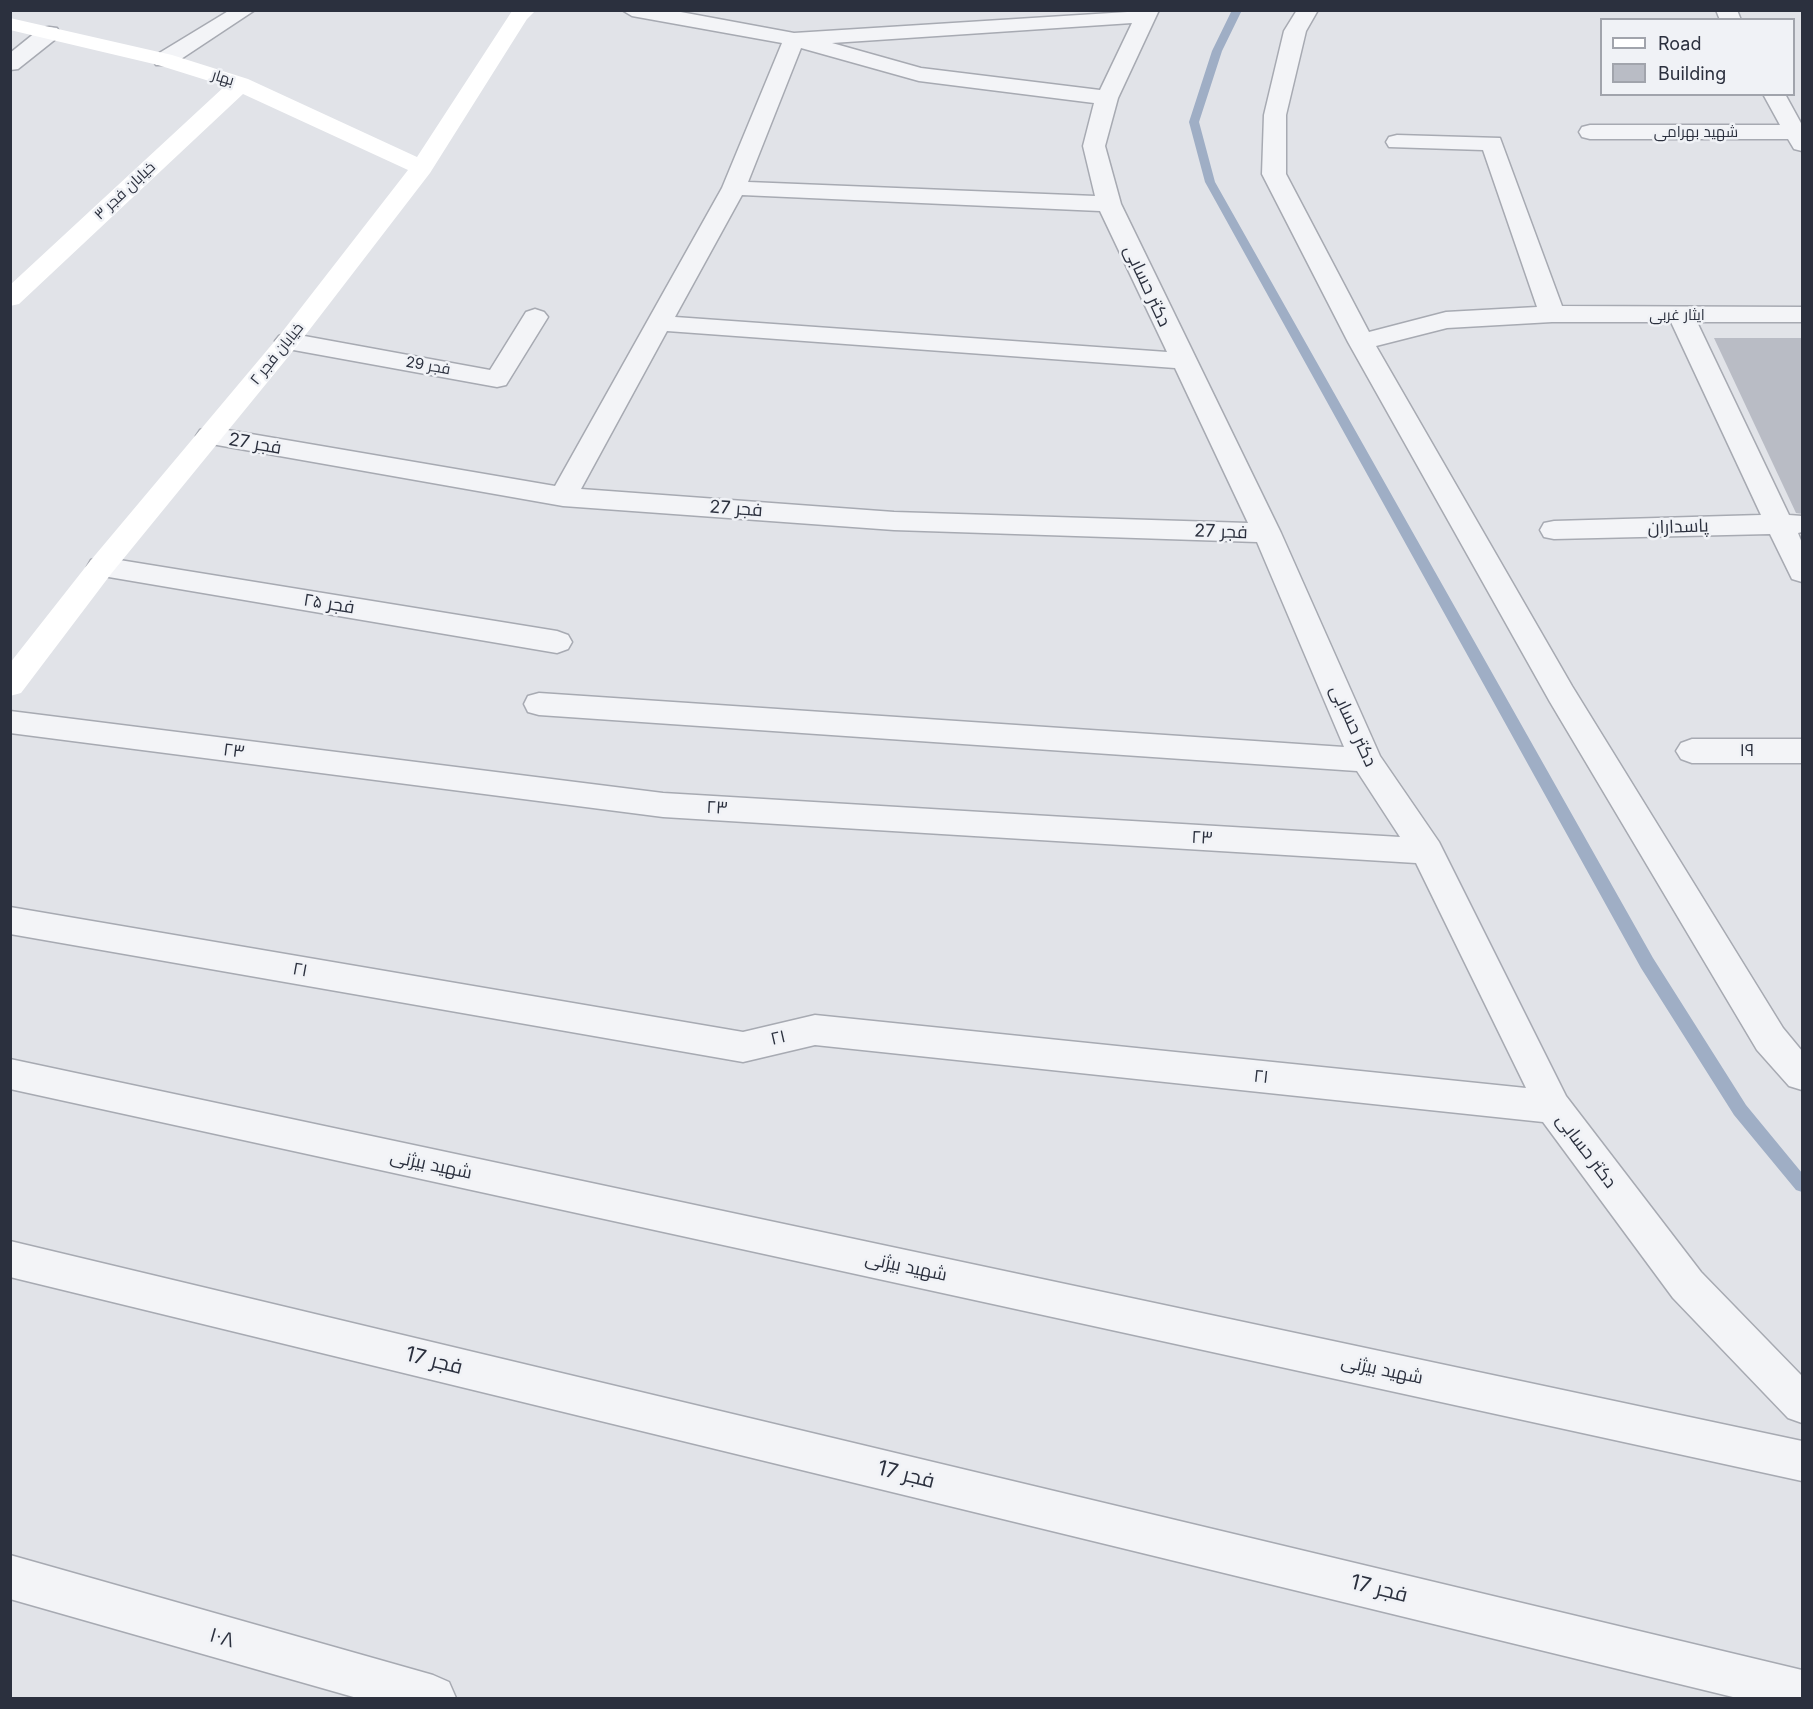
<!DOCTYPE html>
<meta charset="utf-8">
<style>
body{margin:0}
#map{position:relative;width:1813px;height:1709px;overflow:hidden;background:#e1e3e8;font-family:Inter,sans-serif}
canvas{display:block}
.frame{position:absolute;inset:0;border:12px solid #2b303e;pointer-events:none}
.legend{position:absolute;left:1600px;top:18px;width:195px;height:78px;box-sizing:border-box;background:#f0f2f6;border:2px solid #a1a4ac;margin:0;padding:8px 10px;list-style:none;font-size:18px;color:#2b303e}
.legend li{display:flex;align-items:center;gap:12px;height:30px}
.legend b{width:30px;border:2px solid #a1a4ac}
</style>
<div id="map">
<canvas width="1813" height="1709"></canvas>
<div class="frame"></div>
<ul class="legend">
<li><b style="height:8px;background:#fff"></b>Road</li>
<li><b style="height:16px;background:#b9bcc5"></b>Building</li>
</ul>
</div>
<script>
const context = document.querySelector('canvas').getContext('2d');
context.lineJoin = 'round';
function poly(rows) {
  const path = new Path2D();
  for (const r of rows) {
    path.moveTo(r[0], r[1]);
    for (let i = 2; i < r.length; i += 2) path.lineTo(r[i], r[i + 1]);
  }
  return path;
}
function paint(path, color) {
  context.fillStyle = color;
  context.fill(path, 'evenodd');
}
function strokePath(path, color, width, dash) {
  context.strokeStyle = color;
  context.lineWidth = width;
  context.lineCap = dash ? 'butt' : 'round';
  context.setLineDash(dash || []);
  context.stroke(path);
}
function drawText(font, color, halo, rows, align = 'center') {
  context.font = font + ' Inter,Cairo,sans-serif';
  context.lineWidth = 5;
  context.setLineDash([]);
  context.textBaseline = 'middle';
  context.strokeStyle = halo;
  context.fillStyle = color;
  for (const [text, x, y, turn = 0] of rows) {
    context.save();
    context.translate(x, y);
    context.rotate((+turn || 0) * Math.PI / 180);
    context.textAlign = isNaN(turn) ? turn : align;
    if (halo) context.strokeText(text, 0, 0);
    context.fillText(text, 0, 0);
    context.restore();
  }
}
const stream = poly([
 [1232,10,1242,10,1222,51,1199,122,1215,182,1653,958,1746,1105,1802,1173,1802,1192,1796,1190,1734,1115,1641,968,1205,182,1189,122,1212,51,1232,10]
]);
const building = poly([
 [1714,338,1803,338,1803,514,1796,513]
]);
const street = poly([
 [230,10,255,10,172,65,156,65,153,60,156,55,230,10],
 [622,10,670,10,794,33,1159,10,1118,98,1105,146,1121,204,1281,533,1380,756,1439,842,1566,1096,1701,1272,1802,1376,1802,1423,1788,1418,1673,1298,1543,1122,815,1045,743,1062,10,934,10,907,743,1032,815,1015,1526,1088,1416,863,663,817,10,733,10,711,663,793,1400,837,1357,771,539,715,528,712,524,704,528,696,539,693,1344,747,1257,542,894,530,563,506,200,442,196,436,200,430,210,427,555,486,722,188,782,43,632,16,622,10],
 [1132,23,1100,90,921,68,832,43,1132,23],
 [801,48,919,81,1094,103,1083,146,1095,196,748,182,801,48],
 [742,195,1100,211,1167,352,675,317,742,195],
 [667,331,1175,368,1248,523,894,512,581,489,667,331],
 [1297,10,1318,10,1306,31,1286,115,1286,174,1369,332,1446,312,1537,307,1483,150,1389,147,1386,142,1389,137,1397,135,1500,138,1562,306,1802,307,1802,322,1697,322,1789,515,1802,516,1802,532,1798,533,1802,543,1802,582,1792,579,1770,534,1554,539,1544,537,1540,530,1544,523,1554,521,1761,515,1671,322,1552,322,1447,328,1376,346,1572,686,1783,1028,1802,1051,1802,1090,1789,1086,1757,1050,1550,702,1348,342,1262,174,1264,115,1284,31,1297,10],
 [1716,10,1737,10,1741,20,1720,20,1716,10],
 [49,27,57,28,60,33,57,38,18,69,10,70,10,53,41,28,49,27],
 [1763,94,1785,94,1802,125,1802,151,1794,149,1788,139,1590,139,1582,137,1579,132,1582,127,1590,125,1780,125,1763,94],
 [535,309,544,312,548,317,506,385,497,387,288,349,279,346,275,341,279,336,288,333,490,370,526,312,535,309],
 [101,557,557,631,568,635,572,642,568,649,557,653,91,574,87,567,91,560,101,557],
 [1692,739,1802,739,1802,763,1692,763,1681,759,1676,751,1681,743,1692,739],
 [10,1059,1802,1441,1802,1481,10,1089,10,1059],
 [10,1241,1802,1670,1802,1698,1737,1698,10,1277,10,1241],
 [10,1555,433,1675,449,1682,456,1698,357,1698,10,1599,10,1555]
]);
const secondary = poly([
 [536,10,527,19,430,173,297,346,111,574,21,693,10,696,10,663,91,560,279,336,408,170,243,94,19,304,10,306,10,285,225,86,158,65,10,30,10,18,172,55,248,79,417,157,512,11,536,10]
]);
const farStreetnames = [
 ["بهار",223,78,17],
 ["شهید بهرامی",1696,132],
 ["خیابان فجر ۳",125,191,-43],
 ["ایثار غربی",1677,315],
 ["خیابان فجر ۲",277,354,-51],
 ["فجر 29",428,366,10]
];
const streetNames = [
 ["دکتر حسابی",1147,286,65],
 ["فجر 27",255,444,10],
 ["فجر 27",736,509,4],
 ["پاسداران",1678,527,-2],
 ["فجر 27",1221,532,2],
 ["فجر ۲۵",329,604,9],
 ["دکتر حسابی",1353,726,65],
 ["۲۳",234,751,7],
 ["۱۹",1747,751],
 ["۲۳",717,808,3],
 ["۲۳",1202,838,3],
 ["۲۱",300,970,10],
 ["۲۱",778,1038,-13],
 ["۲۱",1261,1077,6],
 ["دکتر حسابی",1586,1151,53],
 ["شهید بیژنی",431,1165,12],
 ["شهید بیژنی",906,1267,12],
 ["شهید بیژنی",1382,1370,12]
];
const nearStreetnames = [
 ["فجر 17",434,1361,14],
 ["فجر 17",906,1475,14],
 ["فجر 17",1379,1589,14],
 ["۱۰۸",222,1638,16]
];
paint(stream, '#9faec5');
paint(building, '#b9bcc5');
strokePath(street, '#a7aab2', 3);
paint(street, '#f3f4f7');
paint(secondary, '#fff');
drawText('15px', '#2b303e', '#f0f2f6', farStreetnames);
drawText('18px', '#2b303e', '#f0f2f6', streetNames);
drawText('21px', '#2b303e', '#f0f2f6', nearStreetnames);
</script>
